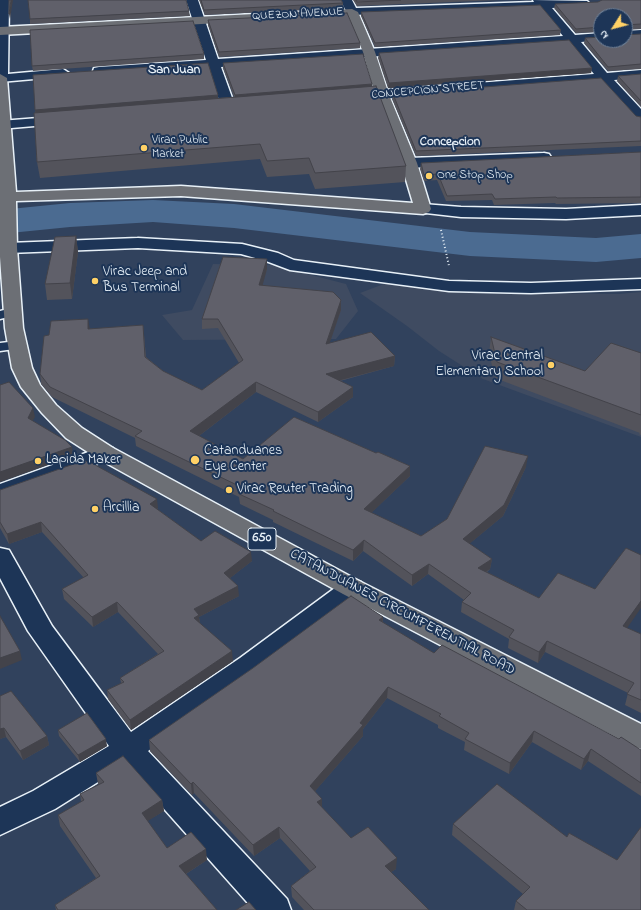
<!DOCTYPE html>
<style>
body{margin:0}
#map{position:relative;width:641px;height:910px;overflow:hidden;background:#31425d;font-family:"Indie Flower",sans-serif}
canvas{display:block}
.north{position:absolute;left:593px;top:8px;width:40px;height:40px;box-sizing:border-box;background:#1d3557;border:1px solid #6e8097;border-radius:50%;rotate:234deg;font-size:11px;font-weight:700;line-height:16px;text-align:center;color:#e8f1f8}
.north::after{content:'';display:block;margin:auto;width:14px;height:18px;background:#ffd166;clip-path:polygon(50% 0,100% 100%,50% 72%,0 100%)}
</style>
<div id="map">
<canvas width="641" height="910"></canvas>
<div class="north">N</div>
</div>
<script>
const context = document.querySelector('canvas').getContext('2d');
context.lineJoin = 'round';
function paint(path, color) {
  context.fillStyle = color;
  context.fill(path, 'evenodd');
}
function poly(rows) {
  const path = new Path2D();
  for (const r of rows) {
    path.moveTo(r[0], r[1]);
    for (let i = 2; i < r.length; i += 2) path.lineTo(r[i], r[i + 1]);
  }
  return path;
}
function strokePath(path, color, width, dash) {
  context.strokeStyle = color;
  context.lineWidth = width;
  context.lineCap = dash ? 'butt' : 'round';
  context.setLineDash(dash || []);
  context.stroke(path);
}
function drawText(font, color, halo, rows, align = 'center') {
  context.font = font + ' "Indie Flower",sans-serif';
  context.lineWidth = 4;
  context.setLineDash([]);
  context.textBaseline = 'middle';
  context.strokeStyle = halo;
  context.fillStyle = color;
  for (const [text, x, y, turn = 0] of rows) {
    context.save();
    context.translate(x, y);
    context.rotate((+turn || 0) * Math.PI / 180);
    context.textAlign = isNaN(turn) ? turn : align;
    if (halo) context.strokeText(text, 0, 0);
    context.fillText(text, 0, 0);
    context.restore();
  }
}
const built = poly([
 [213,264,272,265,346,284,358,311,336,339,183,340,162,315,192,310],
 [389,282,455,292,619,294,641,292,641,437,483,379,439,351,407,326,360,293]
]);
const river = poly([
 [153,200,234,204,470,232,596,238,641,234,641,258,596,262,470,256,234,228,153,222,70,227,0,234,0,210,70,203,153,200]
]);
const path = poly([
 [441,230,449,266]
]);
const service = poly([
 [12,308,16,309,18,312,16,315,0,319,0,311,12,308],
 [17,341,23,345,21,348,0,351,0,343,17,341]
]);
const minor = poly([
 [0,0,9,0,8,74,63,69,69,73,68,76,0,82,0,0],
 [186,0,198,0,218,59,563,36,540,8,352,15,348,14,340,0,352,0,356,8,534,2,533,0,587,1,589,3,587,5,583,6,552,8,575,35,601,33,601,40,603,40,581,42,607,73,641,70,641,78,614,80,641,109,641,121,636,120,601,81,359,100,354,99,352,96,354,93,359,92,594,74,569,43,221,67,235,106,233,109,228,110,223,109,221,106,208,67,94,74,93,71,94,68,99,67,206,60,186,0],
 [641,30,641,38,625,39,625,31,641,30],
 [64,116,69,117,71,120,69,123,0,129,0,121,64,116],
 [544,153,549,154,551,157,549,160,409,168,404,166,401,163,404,160,409,158,544,153],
 [138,238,242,244,278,253,294,260,449,281,531,283,641,279,641,289,531,293,449,291,290,270,266,261,241,254,138,248,8,253,2,252,0,249,2,244,8,243,138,238],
 [105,446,113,448,116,453,113,458,0,499,0,484,105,446],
 [0,548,9,550,52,626,131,732,240,658,343,582,352,579,361,582,365,588,361,594,260,672,148,751,287,899,291,910,254,910,125,765,55,809,0,835,0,807,33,791,109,746,28,631,0,578,0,548]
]);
const tertiary = poly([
 [423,204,461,207,566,209,641,205,641,215,566,219,461,217,417,212,415,209,417,206,423,204]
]);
const primary = poly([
 [352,9,358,12,375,52,389,95,417,163,431,209,429,212,423,214,181,196,16,201,17,248,23,328,32,368,40,385,56,405,82,428,113,448,361,582,641,724,641,749,631,745,343,594,97,458,66,438,42,413,21,387,12,368,5,328,0,257,0,74,7,78,16,192,181,186,413,203,401,163,375,95,363,52,348,16,0,35,0,27,352,9]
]);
const wall = poly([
 [199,0,341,0,343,3,343,8,205,15],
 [353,0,500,0,357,6],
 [641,0,641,29,625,30,625,16,601,16,601,32,576,33,554,8,555,4],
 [189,11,190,16,30,24,30,19],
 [361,12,561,30,560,35,375,47,361,16],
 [208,20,360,43,360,48,219,57,208,25],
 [641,34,641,69,608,71,584,43,585,38],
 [379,53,592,68,591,73,388,88,378,58],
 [204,54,204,59,33,71,32,66],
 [223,63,372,84,372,86,406,166,405,182,315,189,309,174,267,177,260,159,40,178,37,162,35,110,218,95,218,98,234,97,223,68],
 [641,74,641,107,617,81,618,76],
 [393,94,641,117,641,147,641,146,416,156,392,99],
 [641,152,641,203,556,204,555,203,494,205,492,200,446,201,437,180,424,181,420,169,421,163],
 [76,236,78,252,72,299,47,300,45,284],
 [267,259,267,269,262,285,341,300,341,310,329,343,395,356,394,366,340,381,353,397,318,422,256,392,199,436,243,459,376,453,410,466,410,476,371,513,421,536,526,467,503,516,469,544,492,559,490,569,487,572,539,598,627,628,641,634,641,713,625,705,628,693,545,652,538,663,508,648,509,639,461,612,462,602,464,600,428,574,412,586,363,551,353,561,273,522,273,520,240,504,239,497,136,446,135,438,52,397,41,384,40,374,49,335,90,329,144,335,146,357,163,371,202,390,239,363,218,328,202,329,202,319],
 [491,337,585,371,641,353,641,435,639,434,640,433,495,378,489,353],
 [87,462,158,508,157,509,201,541,252,561,230,578,239,596,199,617,200,623,233,661,131,730,108,699,107,690,121,683,120,678,158,654,118,612,93,627,64,599,62,589,84,578,42,532,9,544,0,528,0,490],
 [383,617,383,623,434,653,619,739,641,750,641,796,588,761,581,770,532,742,509,774,464,750,465,742,438,728,438,725,387,698,363,729,363,736,315,791,322,808,351,838,396,869,391,872,429,910,304,910,292,897,291,886,310,871,280,838,254,856,194,793,192,795,150,751,149,740],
 [11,691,47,736,49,745,23,760,6,737,0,739],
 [58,730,107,746,80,762,59,736],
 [96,773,162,800,164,811,147,821,167,848,207,860,186,874,217,910,56,910,55,905,96,878,60,826,58,815,81,802,80,794,99,785,98,784],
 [453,824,567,837,617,860,641,910,514,910,516,901,523,894,452,835]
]);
const shadedWall = poly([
 [11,0,13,0,10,19,9,14],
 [592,68,591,73,388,88,389,83],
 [372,84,372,90,235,100,235,95],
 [218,95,218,102,36,117,35,110],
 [76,236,78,252,72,299,70,283],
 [267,259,267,269,260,295,259,285],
 [341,300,341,310,326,354,326,344],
 [88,319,90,329,88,329],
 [395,356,394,366,326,384,326,374],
 [256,382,256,392,191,442,190,431],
 [353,387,353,397,318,422,318,412],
 [33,408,35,417,29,427,28,418],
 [72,447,73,456,0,482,0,472],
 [528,456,526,467,503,516,462,550,463,539],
 [410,466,410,476,364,520,364,509],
 [157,499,158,508,151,513,150,504],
 [41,522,42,532,9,544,7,534],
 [364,540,363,551,353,561,353,550],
 [251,552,252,561,225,582,224,573],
 [492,559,490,569,477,578,478,568],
 [429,564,428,574,412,586,412,575],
 [238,586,239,596,199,617,200,624,195,627,194,609],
 [641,601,641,608,621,637,623,626],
 [117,602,118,612,93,627,92,617],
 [383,617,382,628,379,620],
 [547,641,545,652,538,663,539,652],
 [20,651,22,660,0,669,0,658],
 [232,651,233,661,131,730,130,720],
 [388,687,387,698,363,729,363,736,310,797,310,786],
 [4,728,6,737,0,739,0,729],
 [534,731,532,742,509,774,510,763],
 [47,736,49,745,23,760,20,751],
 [106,739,107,746,80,762,78,755],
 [591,749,588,761,581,770,584,759],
 [193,782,194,793,192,795,191,784],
 [322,799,322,810,317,802],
 [162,800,164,811,143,824,142,813],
 [279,827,280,838,254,856,253,845],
 [206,849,207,860,181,877,179,866],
 [397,858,396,869,385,876,385,866]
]);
const building = poly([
 [9,0,11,0,9,14,9,0],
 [28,0,186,0,189,11,30,19,28,0],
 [201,0,341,0,343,3,204,10,201,0],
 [356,0,401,0,357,2,356,0],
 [602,0,641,0,641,24,625,25,625,16,601,16,601,27,576,29,555,4,598,2,602,0],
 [540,5,561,30,375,43,361,12,540,5],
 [347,13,360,43,219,52,208,20,347,13],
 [193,21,204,54,32,66,30,30,193,21],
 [641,34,641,64,608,67,585,38,601,37,601,40,625,40,625,35,641,34],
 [569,40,592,68,389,83,379,53,569,40],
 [363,54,372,84,235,95,223,63,363,54],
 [208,63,218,95,35,110,33,75,208,63],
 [641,74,641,101,618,76,641,74],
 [601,78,636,116,641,117,641,141,416,151,393,94,601,78],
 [376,86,406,166,315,173,309,158,267,161,260,144,37,162,34,113,376,86],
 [641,152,641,197,557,198,556,197,495,199,492,194,447,196,438,174,424,175,421,163,641,152],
 [76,236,70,283,45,284,55,237,76,236],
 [223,257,267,259,259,285,333,292,341,300,326,344,371,332,395,356,326,374,353,387,318,412,256,382,190,431,243,459,294,417,376,453,378,452,410,466,364,509,421,536,447,519,485,446,528,456,504,505,463,539,492,559,478,568,539,598,558,573,595,589,626,548,641,555,641,601,623,626,641,634,641,700,627,694,634,683,547,641,539,652,509,637,514,630,462,602,471,593,429,564,412,575,364,540,353,550,273,511,274,510,239,494,239,486,135,436,142,431,50,387,40,374,44,336,49,335,51,321,88,319,88,329,143,325,145,357,163,371,202,390,243,360,218,319,202,319,223,257],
 [491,337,585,371,611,343,641,353,641,415,497,362,491,337],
 [9,382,33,408,28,418,65,440,72,447,0,472,0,385,9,382],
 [85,460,87,462,88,461,157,499,150,504,201,541,215,531,251,552,224,573,238,586,194,609,199,615,194,618,232,651,130,720,107,690,124,682,120,678,164,651,117,602,92,617,62,589,88,575,41,522,7,534,0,522,0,490,85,460],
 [351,596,383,617,379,620,434,653,442,645,619,739,621,737,641,750,641,783,591,749,584,759,534,731,510,763,465,739,469,733,439,716,441,714,388,687,360,723,363,725,310,786,322,799,317,802,351,838,368,827,397,858,385,866,429,910,314,910,291,886,316,867,279,827,253,845,193,782,191,784,149,740,253,668,351,596],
 [0,616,20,651,0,658,0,616],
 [11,691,47,736,20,751,4,728,0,729,0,696,11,691],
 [87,713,106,739,78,755,58,730,87,713],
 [123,756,162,800,142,813,167,848,191,832,206,849,179,866,217,910,58,910,55,905,100,876,58,815,84,800,80,794,104,782,96,773,123,756],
 [497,784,567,837,569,833,617,860,641,827,641,910,527,910,516,901,530,887,453,824,497,784],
 [249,902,256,910,236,910,249,902]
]);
const markers = [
 [144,148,4,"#ffd166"],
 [429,176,4,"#ffd166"],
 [95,281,4,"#ffd166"],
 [551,365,4,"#ffd166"],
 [195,460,5,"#ffd166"],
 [38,461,4,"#ffd166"],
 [229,490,4,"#ffd166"],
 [95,509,4,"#ffd166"]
];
const farStreetnames = [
 ["QUEZON AVENUE",298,15,-3],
 ["CONCEPCION STREET",428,91,-5]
];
const farPoinames = [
 ["Virac Public",152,141],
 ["Market",152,155],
 ["One Stop Shop",437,176]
];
const farQuarternames = [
 ["San Juan",174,71],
 ["Concepcion",450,143]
];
const shields = [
 [262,539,28]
];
const shieldNames = [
 ["650",262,539]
];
const poiNames = [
 ["Virac Jeep and",103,273],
 ["Bus Terminal",103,289],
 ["Virac Central",543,357,"right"],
 ["Elementary School",543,373,"right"],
 ["Catanduanes",204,452],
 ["Eye Center",204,468],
 ["Lapida Maker",46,461],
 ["Virac Reuter Trading",237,490],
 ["Arcillia",103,509]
];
const streetNames = [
 ["CATANDUANES CIRCUMFERENTIAL ROAD",402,613,28]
];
paint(built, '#3f4b61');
paint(river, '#4b6b91');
strokePath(service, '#e8f1f8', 3);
strokePath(minor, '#e8f1f8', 3);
strokePath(tertiary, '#e8f1f8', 3);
strokePath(primary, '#e8f1f8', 3);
strokePath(path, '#e8f1f8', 2, [1, 2.5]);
paint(service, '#1d3557');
paint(minor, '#1d3557');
paint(tertiary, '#1d3557');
paint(primary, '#6c6f75');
paint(wall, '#53535b');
paint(shadedWall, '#43434a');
paint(building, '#60606a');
strokePath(building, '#43434a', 1);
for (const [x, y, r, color] of markers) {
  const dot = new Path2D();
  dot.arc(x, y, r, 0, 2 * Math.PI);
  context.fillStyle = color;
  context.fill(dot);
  strokePath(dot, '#1d3557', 1.5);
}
drawText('12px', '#e8f1f8', '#1d3557', farStreetnames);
drawText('12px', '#e8f1f8', '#1d3557', farPoinames, 'left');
drawText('bold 13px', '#e8f1f8', '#1d3557', farQuarternames);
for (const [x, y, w] of shields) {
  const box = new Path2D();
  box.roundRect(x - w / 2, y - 11, w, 22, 3);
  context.fillStyle = '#1d3557';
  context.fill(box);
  strokePath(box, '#e8f1f8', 1);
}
drawText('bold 13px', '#e8f1f8', null, shieldNames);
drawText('14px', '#e8f1f8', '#1d3557', poiNames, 'left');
drawText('14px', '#e8f1f8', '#1d3557', streetNames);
</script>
